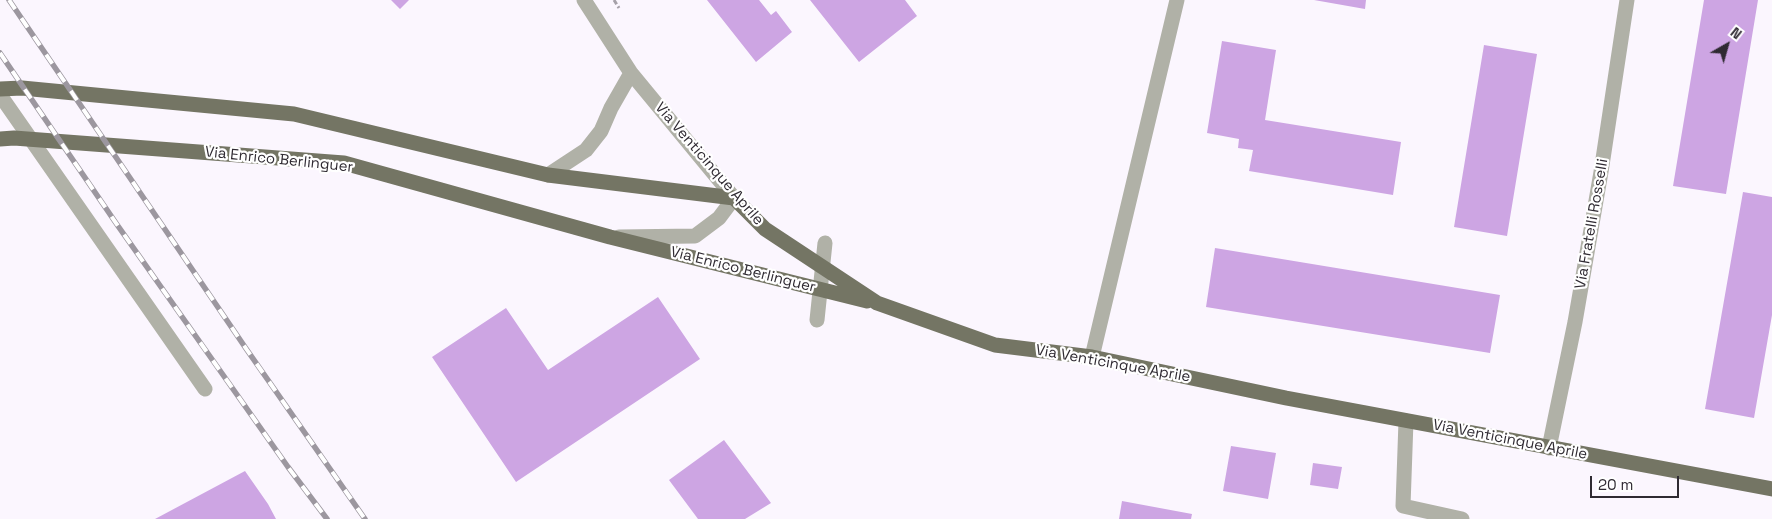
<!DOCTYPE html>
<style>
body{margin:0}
#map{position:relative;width:1772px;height:519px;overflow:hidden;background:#fbf6fe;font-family:"Space Grotesk",sans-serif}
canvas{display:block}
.north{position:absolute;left:1702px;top:20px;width:50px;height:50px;-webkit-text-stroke:4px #fff;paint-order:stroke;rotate:38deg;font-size:14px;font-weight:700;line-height:20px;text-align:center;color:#2f2a32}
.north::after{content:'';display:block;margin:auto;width:18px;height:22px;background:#2f2a32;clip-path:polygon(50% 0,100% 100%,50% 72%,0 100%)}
.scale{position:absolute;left:1590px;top:476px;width:89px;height:22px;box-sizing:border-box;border:2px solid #2f2a32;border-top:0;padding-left:6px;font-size:15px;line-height:18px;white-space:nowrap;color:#2f2a32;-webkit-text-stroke:4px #fff;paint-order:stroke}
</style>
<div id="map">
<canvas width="1772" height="519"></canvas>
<div class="north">N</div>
<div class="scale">20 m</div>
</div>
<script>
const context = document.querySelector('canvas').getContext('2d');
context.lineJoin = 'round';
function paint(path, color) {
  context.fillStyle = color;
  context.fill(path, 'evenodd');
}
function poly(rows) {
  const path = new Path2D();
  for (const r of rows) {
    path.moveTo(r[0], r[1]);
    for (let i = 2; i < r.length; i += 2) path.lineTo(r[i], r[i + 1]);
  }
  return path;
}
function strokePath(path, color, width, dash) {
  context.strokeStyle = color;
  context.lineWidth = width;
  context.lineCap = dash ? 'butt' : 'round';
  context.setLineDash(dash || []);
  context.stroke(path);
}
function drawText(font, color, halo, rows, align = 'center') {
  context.font = font + ' "Space Grotesk",sans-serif';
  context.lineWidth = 4.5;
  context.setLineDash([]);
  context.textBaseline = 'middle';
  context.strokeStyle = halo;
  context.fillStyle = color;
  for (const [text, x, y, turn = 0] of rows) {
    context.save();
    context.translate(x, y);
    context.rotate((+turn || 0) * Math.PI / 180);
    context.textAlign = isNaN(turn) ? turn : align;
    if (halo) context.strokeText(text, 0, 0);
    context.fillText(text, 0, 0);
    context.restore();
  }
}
const building = poly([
 [391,0,409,0,400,9],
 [707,0,759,0,771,15,776,11,792,32,756,62],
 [810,0,905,0,917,16,859,62],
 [1314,0,1366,0,1365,9],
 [1704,0,1758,0,1726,194,1673,186],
 [1222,41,1276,50,1265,120,1401,142,1393,195,1249,171,1253,150,1238,148,1239,139,1207,133],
 [1484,45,1537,54,1507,236,1454,227],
 [1743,192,1772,197,1772,315,1754,418,1705,409],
 [1215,248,1500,295,1490,353,1206,307],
 [658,297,700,359,516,482,432,357,506,308,548,370],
 [724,440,771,503,745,519,698,519,669,480],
 [1231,446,1276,453,1268,499,1223,491],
 [1313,463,1342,467,1338,489,1310,485],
 [245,471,268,504,276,519,155,519],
 [1122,501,1192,514,1191,519,1119,519]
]);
const path = poly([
 [614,0,619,8]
]);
const minor = poly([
 [584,0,631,73,734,198,719,218,695,236,619,237],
 [0,95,205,389],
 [548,175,586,150,601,131,611,108,631,73],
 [817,320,825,243],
 [1092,357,1177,0],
 [1406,421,1403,506,1462,519],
 [1549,448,1575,322,1601,172,1627,0]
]);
const major = poly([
 [0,89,22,88,294,114,548,175,734,198,765,229,877,303,995,345,1092,357,1286,398,1772,489],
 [0,139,14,138,344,163,610,237,867,301]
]);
const rail = poly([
 [9,0,247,350,365,519],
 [0,53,118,226,288,467,327,519]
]);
const streetNames = [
 ["Via Enrico Berlinguer",279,160,6],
 ["Via Venticinque Aprile",709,164,49],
 ["Via Fratelli Rosselli",1592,224,-80],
 ["Via Enrico Berlinguer",743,270,14],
 ["Via Venticinque Aprile",1113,364,10],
 ["Via Venticinque Aprile",1510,440,11]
];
paint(building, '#cda5e3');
strokePath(path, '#a6a1a9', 3, [5, 2.5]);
strokePath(minor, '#b0b1a7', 15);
strokePath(major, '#747564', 15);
strokePath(rail, '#9c979f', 5.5);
strokePath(rail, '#fff', 4, [11]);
drawText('15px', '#2f2a32', '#fff', streetNames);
</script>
